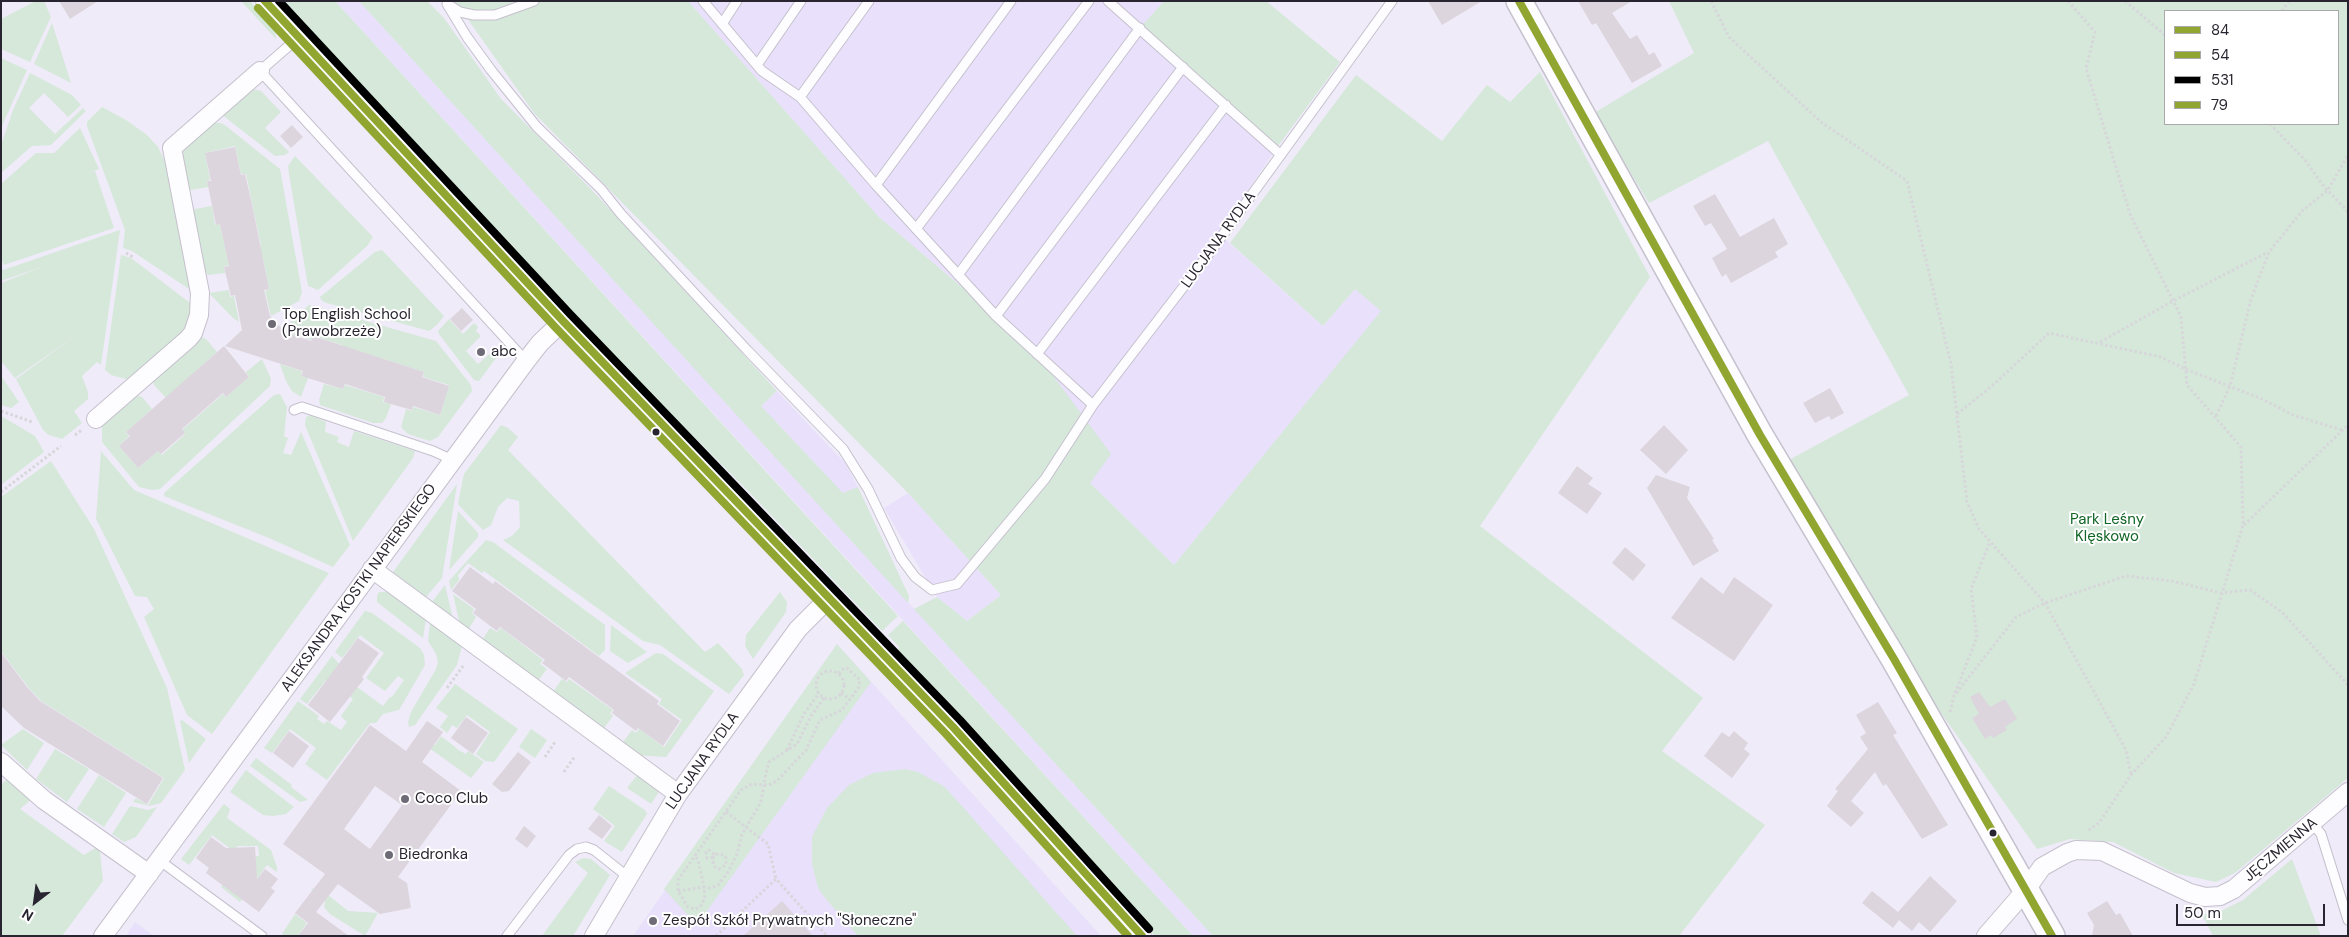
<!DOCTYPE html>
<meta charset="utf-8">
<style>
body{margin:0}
#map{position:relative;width:2349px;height:937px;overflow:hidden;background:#efebf8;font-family:"DM Sans",sans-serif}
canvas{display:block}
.frame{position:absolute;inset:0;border:2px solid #292530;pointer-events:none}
.legend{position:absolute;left:2164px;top:10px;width:175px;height:115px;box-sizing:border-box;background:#fff;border:1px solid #a9a8ac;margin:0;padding:6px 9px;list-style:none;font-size:15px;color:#292530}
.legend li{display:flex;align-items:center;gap:10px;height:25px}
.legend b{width:25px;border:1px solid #a9a8ac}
.north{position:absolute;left:10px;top:877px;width:50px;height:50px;-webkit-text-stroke:4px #fff;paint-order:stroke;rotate:210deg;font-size:14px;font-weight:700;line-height:20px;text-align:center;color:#292530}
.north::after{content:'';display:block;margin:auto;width:18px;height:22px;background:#292530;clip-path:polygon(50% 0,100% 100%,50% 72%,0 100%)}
.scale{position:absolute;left:2176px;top:904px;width:149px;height:22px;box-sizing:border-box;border:2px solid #292530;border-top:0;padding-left:6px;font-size:15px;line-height:18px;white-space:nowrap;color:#292530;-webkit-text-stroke:4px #fff;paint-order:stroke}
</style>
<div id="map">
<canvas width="2349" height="937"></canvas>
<div class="frame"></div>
<ul class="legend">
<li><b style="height:6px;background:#90a631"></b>84</li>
<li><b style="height:6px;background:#90a631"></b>54</li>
<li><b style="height:6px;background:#000"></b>531</li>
<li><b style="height:6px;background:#90a631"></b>79</li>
</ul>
<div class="north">N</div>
<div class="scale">50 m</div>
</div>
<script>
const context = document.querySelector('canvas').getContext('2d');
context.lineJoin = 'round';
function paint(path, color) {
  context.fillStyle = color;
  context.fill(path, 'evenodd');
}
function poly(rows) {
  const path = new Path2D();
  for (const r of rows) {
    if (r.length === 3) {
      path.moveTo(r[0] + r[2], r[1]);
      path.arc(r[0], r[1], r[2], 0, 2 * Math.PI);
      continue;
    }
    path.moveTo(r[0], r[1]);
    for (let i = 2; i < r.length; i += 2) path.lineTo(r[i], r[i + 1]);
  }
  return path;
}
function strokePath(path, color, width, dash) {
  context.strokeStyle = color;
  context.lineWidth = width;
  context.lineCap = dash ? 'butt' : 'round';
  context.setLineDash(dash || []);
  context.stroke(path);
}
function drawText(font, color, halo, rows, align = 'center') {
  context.font = font + ' "DM Sans",sans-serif';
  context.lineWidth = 4;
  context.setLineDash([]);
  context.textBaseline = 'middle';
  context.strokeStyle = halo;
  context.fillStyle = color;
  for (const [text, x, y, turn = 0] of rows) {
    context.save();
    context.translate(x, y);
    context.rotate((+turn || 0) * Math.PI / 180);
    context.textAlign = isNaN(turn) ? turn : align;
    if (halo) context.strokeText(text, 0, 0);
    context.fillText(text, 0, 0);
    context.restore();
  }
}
const built = poly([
 [335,1,359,1,1213,936,1193,936],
 [688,1,1164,1,1141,28,1275,150,1219,234,1323,326,1355,289,1382,311,1174,565,1090,483,996,316,879,217],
 [777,391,845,463,858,487,843,493,761,406],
 [908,493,1001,595,967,621,937,597,884,508],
 [837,644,1101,936,633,936],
 [135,922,154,936,126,936]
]);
const green = poly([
 [36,1,44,1,51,17,30,62,1,49,1,19],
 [241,1,250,1,275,28,276,39],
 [281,1,335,1,898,616,882,631,749,492,577,319],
 [359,1,427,1,444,18,501,99,591,189,777,391,761,406,843,493,858,487,909,596,908,603],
 [455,1,688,1,879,217,996,316,1037,354,1111,454,1090,483,1174,565,1381,311,1355,289,1323,326,1230,243,1356,75,1442,141,1487,85,1510,102,1540,72,1650,277,1480,526,1703,698,1662,751,1765,825,1679,936,1213,936,914,609,937,597,967,621,1001,595,908,493,534,113],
 [1164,1,1266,1,1340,62,1275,150,1140,28],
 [1669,1,2348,1,2348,778,2235,873,2216,882,2174,873,2113,842,2070,839,2037,849,1922,686,1787,461,1909,395,1768,141,1649,203,1594,113,1694,53],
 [2165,11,2338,11,2338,124,2165,124],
 [52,23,71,83,34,64],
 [1,58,27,70,1,128],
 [30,73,72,95,81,105,68,117,44,93,29,108,55,134,83,108,86,111,51,145,32,146,1,173,1,145,13,110],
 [249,88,261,91,281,112,265,128,289,152,285,155,275,156,221,114],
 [102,107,126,120,147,135,158,147,165,162,170,179,192,291,132,251,123,248,125,230,87,126,87,122],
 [210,123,221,123,226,126,280,169,302,292,299,301,271,316,265,291,269,289,263,258,256,247,261,246,246,174,241,174,235,146,205,153,210,180,207,181,208,187,191,190,186,187,181,162,183,153,186,146],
 [80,128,99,169,88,173,95,171,114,228,4,265,1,258,1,184,36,153,54,153],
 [295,156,373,237,367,246,318,290,308,286,289,174,288,166],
 [212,206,215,225,220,224,229,265,224,267,225,273,208,275,204,270,192,212,195,209],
 [120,230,101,365,97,362,82,376,88,392,88,399,74,411,82,423,62,439,49,435,43,430,16,379,79,333,15,378,1,361,1,283,44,266,1,281,1,267,3,270],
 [382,250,444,316,437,325,429,331,327,303,322,301,320,297,375,252],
 [121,255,131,258,194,306,184,333,133,377,126,379,111,375,105,370],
 [229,290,230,297,234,296,239,322,232,317,209,293],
 [309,305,436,341,471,385,472,391,438,437,430,441,408,434,401,427,406,409,412,411,413,407,440,415,449,385,423,377,424,372,384,359,354,350,341,350,342,345,313,336,311,340,286,332,292,320],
 [449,319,463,334,474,323,478,327,476,331,481,336,466,351,478,364,493,351,496,355,496,358,479,381,474,380,439,334,438,331],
 [201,337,206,339,217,352,166,398,154,385,154,380],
 [262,359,271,379,270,386,160,489,152,490,139,487,102,442,102,422,136,395,142,397,152,409,126,432,129,436,119,446,138,468,158,451,162,455,185,434,182,430,223,394,226,397,249,377,246,372],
 [280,364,302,371,301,376,308,378,301,397,292,391,286,381],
 [1,376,19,402,11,408,1,405],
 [324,384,343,389,345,385,384,397,383,402,391,404,386,418,382,423,373,423,320,405,319,400],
 [280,394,287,407,284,436,288,438,283,453,291,455,301,432,350,545,333,567,269,538,164,496,164,493,274,395],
 [311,415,326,422,325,432,339,437,337,442,349,447,354,431,415,451,413,458,353,541,305,425,306,417],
 [1,416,35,436,44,452,1,485],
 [501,425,508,428,518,437,508,450,705,652,718,643,742,669,744,675,729,694,660,645,643,641,503,540,512,536,520,527,519,501,507,498,498,507,491,525,483,530,467,514,458,504,464,474],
 [101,451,134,490,329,573,212,734,187,715,144,617,154,609,147,597,135,596,96,519],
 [51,461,94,529,167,688,185,770,161,803,149,806,133,802,136,798,148,805,164,778,41,701,28,687,1,651,1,497],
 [457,484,442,578,426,597,393,572],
 [458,511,478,533,478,537,449,570],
 [486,540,493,542,605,625,605,650,599,656,484,571,482,573,468,563,458,575,459,580,451,590,449,581],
 [445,585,453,619,432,602],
 [379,592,387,592,426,619,423,638,377,602,377,595],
 [780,592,787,602,786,612,753,659,745,646,746,635],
 [453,594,474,609,472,613,476,617,468,630,460,625],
 [365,611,372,613,420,648,424,655,425,665,399,710,383,714,376,723,370,723,327,780,305,764,316,748,290,729,272,753,264,748,298,701,319,716,317,719,324,724,327,721,341,730,347,722,341,716,353,699,326,680,307,704,300,699,332,656,342,667,356,677,363,678,357,687,383,706,390,697,392,697,404,680,398,676,385,691,366,678,384,653,360,635,342,658,335,652],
 [903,621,1193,936,1155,936,981,740,897,653,899,647,888,635],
 [430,623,462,646,457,665,415,725,409,727,408,722,411,712,436,669,438,662,436,654,428,641],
 [611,625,647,652,628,663,610,651],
 [490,628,497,632,501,628,543,660,540,664,547,669,537,682,482,640],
 [837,644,871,682,697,925,664,889],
 [656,653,663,654,714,691,666,757,633,755,620,746,632,730,636,733,639,729,664,747,682,720,659,704,662,699,625,673],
 [562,679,567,682,569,679,613,710,610,713,613,716,603,729,553,692],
 [455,684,518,729,494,762,485,761,476,754,490,732,467,715,457,728,452,725,447,733,440,727,448,716,436,708],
 [182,720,206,739,189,763,180,721],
 [23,729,44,743,27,770,1,745],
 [531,729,547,740,535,758,519,747],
 [418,733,435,745,441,736,460,751,466,754,468,751,484,762,471,778,418,740],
 [55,749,89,769,67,802,36,779],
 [256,758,292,785,291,787,308,800,300,802,253,768,250,766],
 [905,769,918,772,945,787,1077,936,858,936,825,898,818,888,812,864,812,837,827,808,849,785,873,773],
 [246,770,277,794,294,807,286,814,273,816,263,815,230,792],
 [638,774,660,790,651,804,627,788],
 [99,775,126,793,104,827,77,809],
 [7,779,33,798,20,809,84,855,97,847,100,852,103,881,62,936,1,936,1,785],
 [609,786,645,810,647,814,622,852,604,841,615,826,593,809],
 [224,804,230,809,227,818,271,850,277,867,277,872,267,865,240,902,221,887,239,857,259,856,258,846,237,846,236,853,212,835,189,865,181,859],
 [130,806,148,810,157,807,136,837,124,842,112,834],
 [583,858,591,859,610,875,573,936,542,936,588,873,575,862],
 [2292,859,2321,936,2213,936,2205,920,2199,914,2215,914,2243,900],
 [313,888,323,891,348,911,378,913,365,936,330,914,324,907,325,901,311,891],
 [295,914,307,923,298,936,284,936,282,934]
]);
const building = poly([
 [59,1,98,1,70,19],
 [1428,1,1482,1,1442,25],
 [1578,1,1632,1,1612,13,1630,39,1637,35,1649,55,1654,52,1662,66,1632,83,1596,23,1592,25],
 [292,125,303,137,291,148,280,136],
 [235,147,241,175,245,174,252,204,269,289,264,290,270,316,285,332,311,341,313,336,424,372,422,377,449,386,440,415,413,406,412,410,384,402,385,397,345,384,343,389,301,376,303,371,225,346,242,330,235,295,231,296,224,267,229,266,220,224,216,225,207,181,211,181,205,153],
 [1715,194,1740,237,1774,218,1788,244,1775,252,1778,257,1731,283,1726,274,1722,277,1712,258,1727,249,1711,223,1705,226,1693,206],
 [462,308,473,320,461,331,450,319],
 [224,346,249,377,226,397,223,393,182,429,185,433,161,454,158,451,138,468,119,446,130,436,126,432],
 [1830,388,1844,413,1831,420,1829,416,1815,423,1803,403],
 [1664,425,1688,450,1666,474,1640,450],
 [1577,466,1593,478,1588,484,1602,493,1587,514,1558,493],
 [1656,475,1690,487,1687,498,1714,539,1712,540,1719,551,1693,566,1647,488],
 [1625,547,1646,565,1633,581,1612,563],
 [470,567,493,584,495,581,659,701,657,704,680,721,663,746,638,728,636,731,612,713,614,710,569,677,566,681,542,663,545,660,500,627,497,631,473,613,476,609,452,591],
 [1701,577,1723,594,1734,577,1773,605,1734,661,1671,618],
 [358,638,379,653,362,677,364,679,330,722,308,705],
 [1,652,27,687,40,701,163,778,147,804,24,728,1,706],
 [1979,692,1990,707,2005,699,2017,719,2005,727,2007,730,1993,738,1991,735,1985,739,1972,718,1979,714,1970,697],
 [1878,702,1897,733,1893,735,1948,825,1922,839,1886,784,1883,786,1875,772,1851,801,1864,813,1851,827,1827,806,1838,791,1835,789,1868,749,1860,737,1866,733,1856,715],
 [466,717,488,733,473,754,451,738],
 [427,721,443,732,422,762,461,791,398,877,407,883,411,908,380,914,338,884,316,912,349,936,298,936,308,923,295,913,325,874,283,844,370,725,406,751],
 [375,786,402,805,370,849,344,829],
 [289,731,309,746,293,768,273,753],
 [1734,731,1748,743,1744,749,1750,754,1732,778,1704,756,1722,732,1729,737],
 [518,752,531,762,509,791,502,792,492,784],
 [599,815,612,826,602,839,588,829],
 [524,826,536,836,527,848,515,839],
 [211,837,226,848,255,847,257,879,265,869,278,879,271,888,275,891,259,912,206,873,209,868,196,858],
 [1930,876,1957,901,1930,932,1919,922,1912,931,1899,920,1893,928,1862,903,1872,891,1898,912],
 [782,901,813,936,743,936],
 [2107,901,2116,915,2120,913,2133,936,2092,936,2094,925,2087,913]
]);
const path = poly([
 [1711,1,1729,37,1821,122,1907,181,1951,364,1967,502,1979,529,2045,603,2126,750,2131,775],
 [2068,1,2095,32,2086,68,2130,214,2181,317,2187,385,2241,447,2243,525,2194,684,2166,737,2131,775,2099,823,2087,831],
 [2125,1,2165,35],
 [2282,11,2289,1],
 [2270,124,2305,160,2322,184,2348,212],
 [126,253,133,257],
 [2100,342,2173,301,2268,252],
 [1,411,32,422],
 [1957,414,1992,386,2049,333,2161,357,2185,369,2260,398,2293,415,2342,430],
 [2216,416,2230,386,2251,299,2269,252,2302,211,2328,190,2348,155],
 [75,435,83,429],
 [1,492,61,446],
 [2244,525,2348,425],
 [830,685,14],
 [447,688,463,666],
 [841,693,850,699],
 [1955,693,1977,637,1971,589,1990,542],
 [824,698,811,716,797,744,769,762,767,769,765,778,764,785,761,801,760,804,742,834,737,854,728,872,718,885,710,888,704,887,705,898,700,907,695,909,688,907,678,891,678,880,741,790,752,784,764,785,769,785,777,781,806,750,820,720,842,710,859,687,860,680,847,668,844,668,838,674],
 [1950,712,1954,696,2016,617,2045,603,2126,576,2172,581,2221,593,2250,590,2282,612,2348,685],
 [787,750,804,714,819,693],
 [545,757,555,742],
 [564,772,575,756],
 [726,812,768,844,776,879],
 [713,857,707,858,706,852,709,850,714,854,712,860,715,867,719,869,726,865,726,858,724,855,716,854,713,857],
 [678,891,704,887,698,860,695,856],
 [716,936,776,879,827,936]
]);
const lane = poly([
 [703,1,762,71,800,97,876,185,996,316,1093,405],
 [1108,1,1281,155],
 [447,4,467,37,491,70,537,127,601,189,621,214,747,350,843,449,868,489,901,558,915,577,932,590,957,584,1045,479,1093,405,1214,247,1392,1],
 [449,5,460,12,474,15,495,15,534,1],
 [722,24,737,1],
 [299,37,260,71,526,361],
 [757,65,801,1],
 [800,97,869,1],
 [876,185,1011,1],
 [916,229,1089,1],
 [958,275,1140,28],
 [996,316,1183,67],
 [1037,354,1226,105],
 [294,410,302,407,433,451,453,460],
 [2312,823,2321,834,2348,920],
 [159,860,262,936],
 [507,936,569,855,577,849,586,847,594,850,628,877]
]);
const street = poly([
 [265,1,563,321,953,727,1142,936],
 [96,419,188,339,193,333,199,315,200,293,172,148,260,71],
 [372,569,678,794],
 [1,762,44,800,149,874],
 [103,936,526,361,540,343,563,321],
 [594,936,678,794,798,629,829,598],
 [1986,936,2025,891,2042,867,2067,853,2076,850,2102,851,2190,893,2205,897,2220,896,2234,889,2348,792]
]);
const secondary = poly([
 [1519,1,1760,435,1894,659,2052,936]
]);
const bus1 = poly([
 [265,1,563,321,953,727,1142,936]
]);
const bus2 = poly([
 [258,8,556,328,946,734,1128,936]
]);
const bus3 = poly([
 [279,1,570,314,960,720,1149,929]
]);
const bus4 = poly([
 [1519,1,1760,435,1894,659,2052,936]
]);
const markers = [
 [272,324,5,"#6e6a76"],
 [481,352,5,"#6e6a76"],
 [656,432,4.5,"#292530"],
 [405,799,5,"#6e6a76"],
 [1993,833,4.5,"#292530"],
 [389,855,5,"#6e6a76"],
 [653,921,5,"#6e6a76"]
];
const streetNames = [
 ["LUCJANA RYDLA",1219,240,-54],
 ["ALEKSANDRA KOSTKI NAPIERSKIEGO",359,588,-54],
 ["LUCJANA RYDLA",703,761,-55],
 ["JĘCZMIENNA",2281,850,-40]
];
const poiNames = [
 ["Top English School",282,315],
 ["(Prawobrzeże)",282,332],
 ["abc",491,352],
 ["Coco Club",415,799],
 ["Biedronka",399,855],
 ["Zespół Szkół Prywatnych \"Słoneczne\"",663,921]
];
const parkNames = [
 ["Park Leśny",2107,520],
 ["Klęskowo",2107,537]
];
paint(built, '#e9e0fb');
paint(green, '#d5e8da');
paint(building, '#ddd5dd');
strokePath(lane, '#c5c1cd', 11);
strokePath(street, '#c5c1cd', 20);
strokePath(secondary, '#c5c1cd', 28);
strokePath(path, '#d7d6da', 3, [2.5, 2.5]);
strokePath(lane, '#fdfcfe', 9);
strokePath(street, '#fdfcfe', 18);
strokePath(secondary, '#fdfcfe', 25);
strokePath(bus1, '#90a631', 8);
strokePath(bus2, '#90a631', 8);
strokePath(bus3, '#000', 8);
strokePath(bus4, '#90a631', 8);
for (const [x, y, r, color] of markers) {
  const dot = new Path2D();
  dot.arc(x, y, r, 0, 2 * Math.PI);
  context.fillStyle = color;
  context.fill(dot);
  strokePath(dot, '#fff', 2);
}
drawText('15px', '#292530', '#fff', streetNames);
drawText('15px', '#292530', '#fff', poiNames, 'left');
drawText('15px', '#116526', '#fff', parkNames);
</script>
